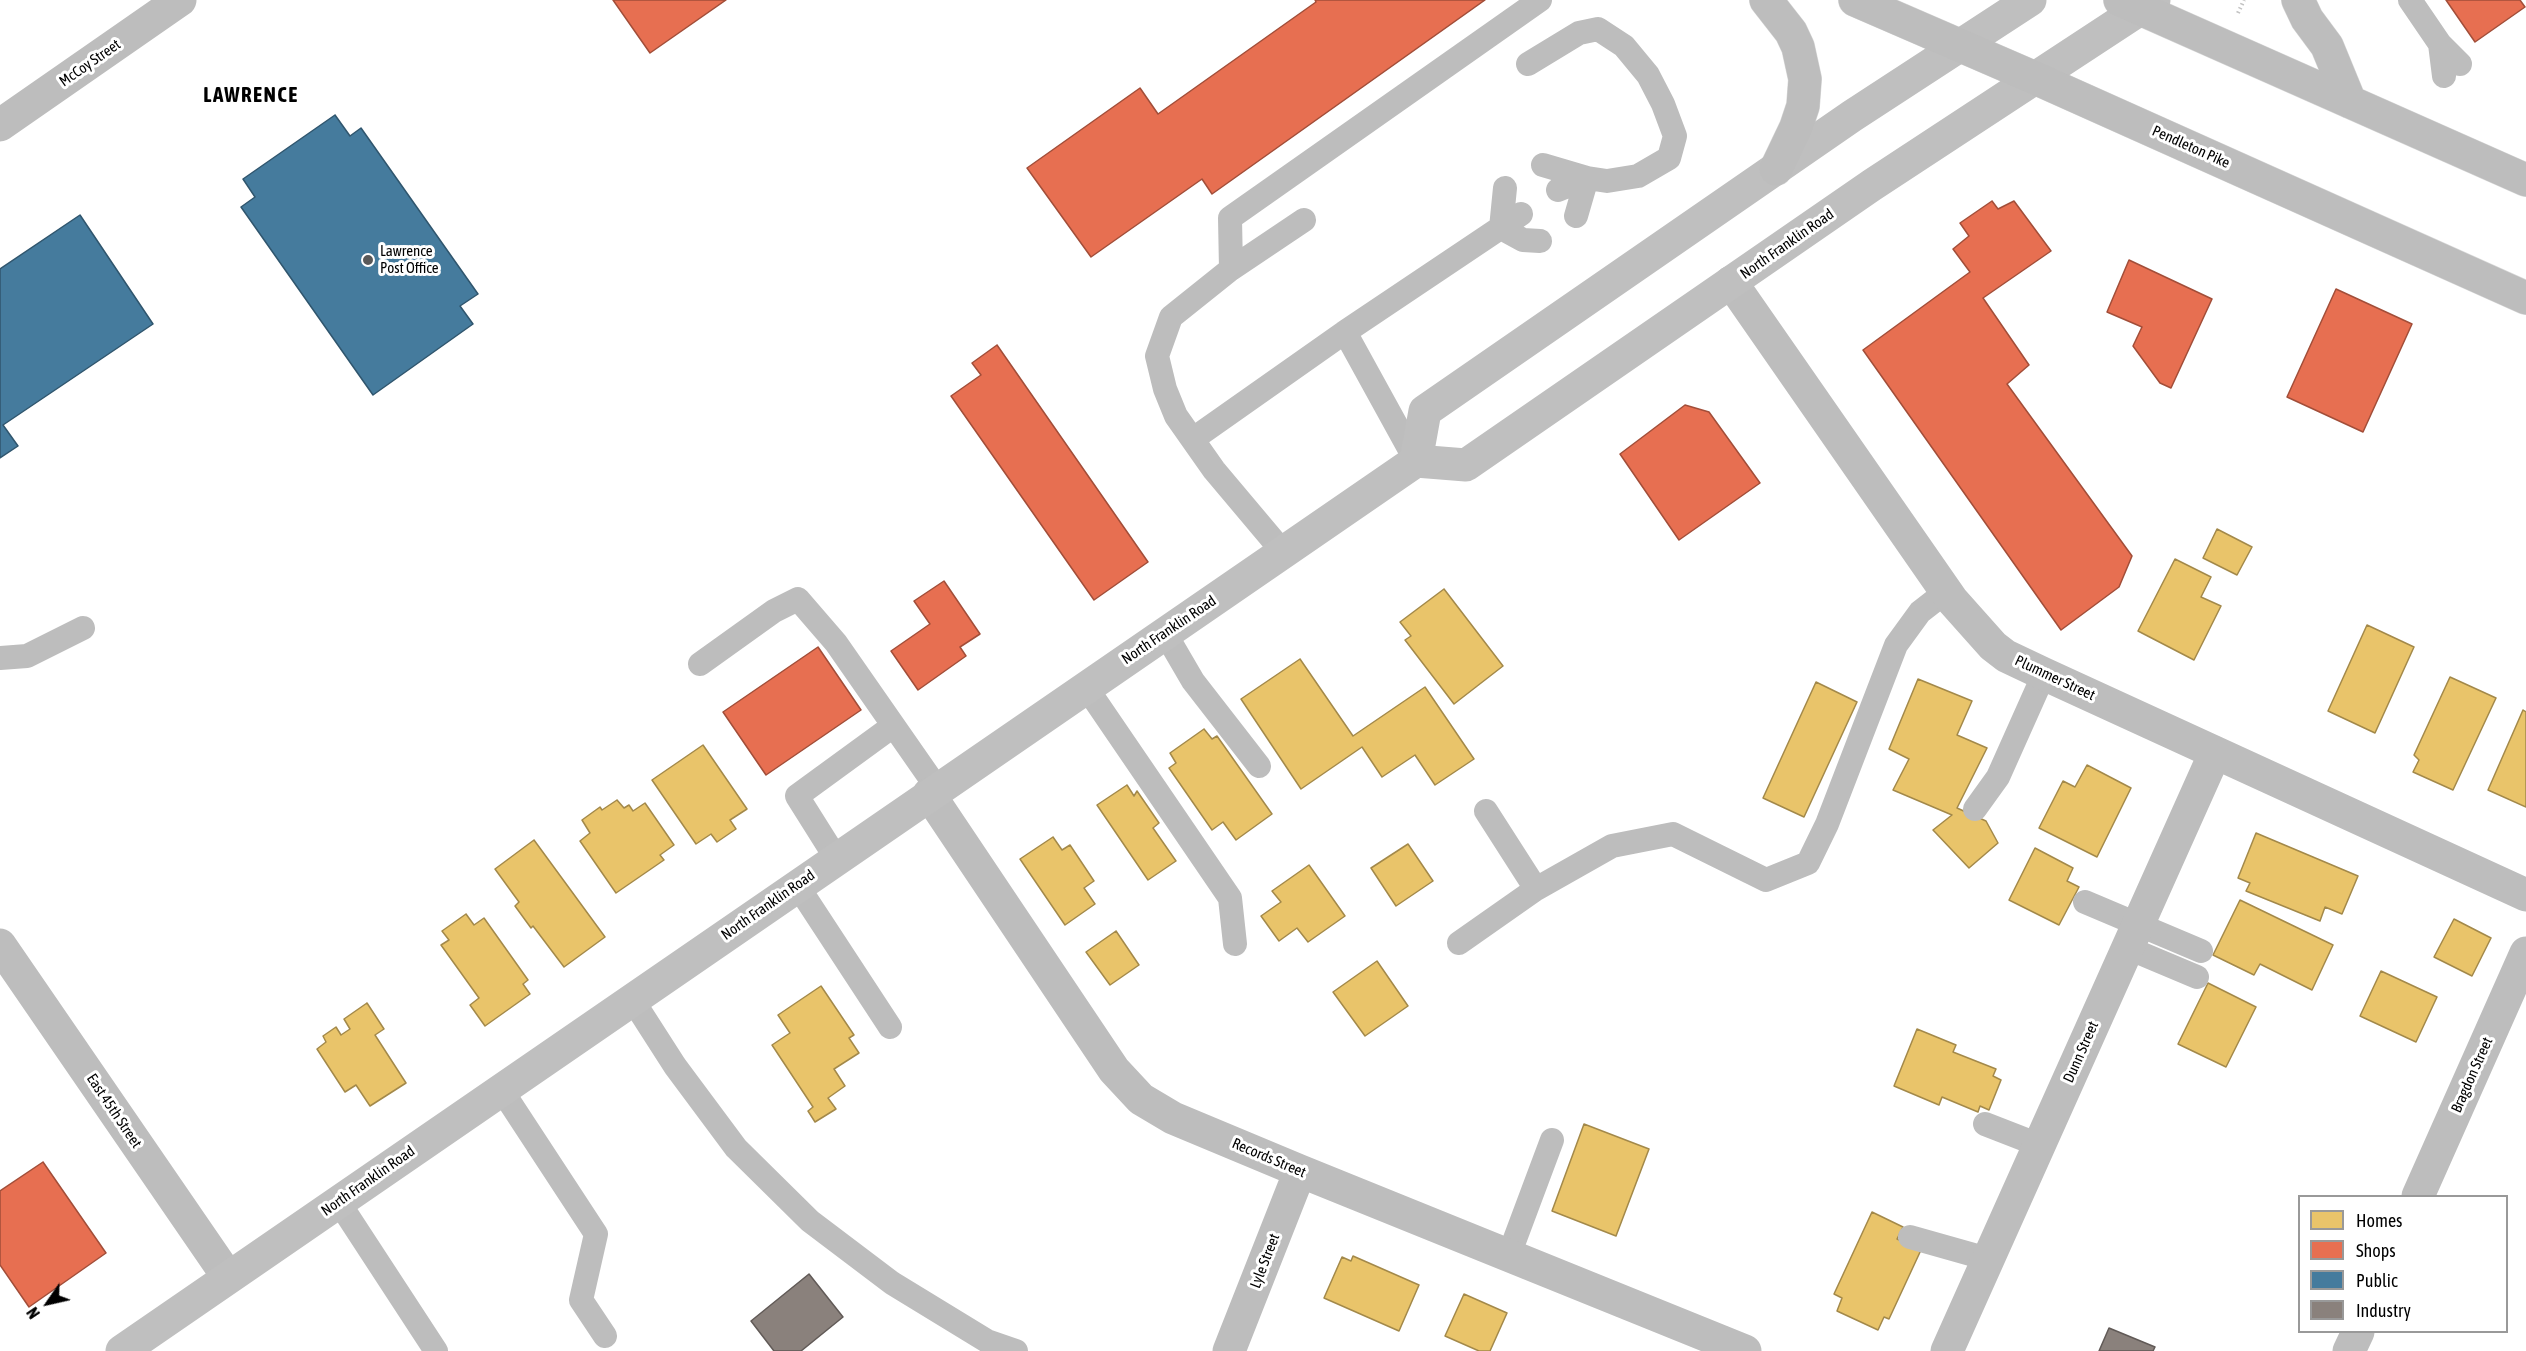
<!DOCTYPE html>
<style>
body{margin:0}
#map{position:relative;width:2526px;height:1351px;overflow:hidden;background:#fff;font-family:"Asap Condensed",sans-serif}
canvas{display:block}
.legend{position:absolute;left:2298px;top:1195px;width:210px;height:138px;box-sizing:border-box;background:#fff;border:2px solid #999;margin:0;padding:8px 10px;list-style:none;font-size:18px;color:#000}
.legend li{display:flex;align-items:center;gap:12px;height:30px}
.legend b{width:30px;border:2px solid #999}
.north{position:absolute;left:18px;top:1273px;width:60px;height:60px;-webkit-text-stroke:4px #fff;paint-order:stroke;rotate:236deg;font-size:16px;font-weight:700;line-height:24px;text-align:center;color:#000}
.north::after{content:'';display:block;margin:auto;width:21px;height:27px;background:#000;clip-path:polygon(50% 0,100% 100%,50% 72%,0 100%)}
</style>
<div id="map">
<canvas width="2526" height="1351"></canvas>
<ul class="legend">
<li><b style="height:16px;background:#e9c46a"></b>Homes</li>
<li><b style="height:16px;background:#e76f51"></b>Shops</li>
<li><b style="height:16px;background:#457b9d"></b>Public</li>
<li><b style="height:16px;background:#8a817c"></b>Industry</li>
</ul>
<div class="north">N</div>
</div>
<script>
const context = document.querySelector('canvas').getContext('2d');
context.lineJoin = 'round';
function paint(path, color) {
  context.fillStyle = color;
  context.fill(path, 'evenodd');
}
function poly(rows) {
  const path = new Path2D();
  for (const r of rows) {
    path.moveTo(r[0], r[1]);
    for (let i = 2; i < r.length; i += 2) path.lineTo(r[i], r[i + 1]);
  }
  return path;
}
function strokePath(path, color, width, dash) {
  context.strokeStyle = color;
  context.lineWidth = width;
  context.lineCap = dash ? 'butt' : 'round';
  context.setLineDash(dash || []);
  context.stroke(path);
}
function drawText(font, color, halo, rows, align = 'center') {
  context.font = font + ' "Asap Condensed",sans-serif';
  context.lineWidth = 6;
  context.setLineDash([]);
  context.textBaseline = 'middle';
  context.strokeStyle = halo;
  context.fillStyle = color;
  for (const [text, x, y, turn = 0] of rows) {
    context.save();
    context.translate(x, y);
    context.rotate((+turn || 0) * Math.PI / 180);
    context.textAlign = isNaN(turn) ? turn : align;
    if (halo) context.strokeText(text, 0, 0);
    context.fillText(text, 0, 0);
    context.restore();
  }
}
const homes = poly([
 [2217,529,2252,547,2237,575,2203,558,2217,529],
 [2175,559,2211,577,2201,597,2221,606,2194,660,2138,631,2175,559],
 [1444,589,1503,666,1454,704,1405,640,1411,636,1400,622,1444,589],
 [2367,625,2414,647,2375,733,2328,711,2367,625],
 [1300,659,1353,736,1425,687,1474,759,1435,785,1415,755,1382,777,1362,747,1301,789,1241,699,1300,659],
 [2450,677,2496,698,2453,790,2413,772,2419,760,2414,755,2450,677],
 [1918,679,1972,701,1957,735,1987,748,1957,808,1986,821,1998,843,1969,868,1933,830,1952,815,1893,790,1909,759,1889,749,1918,679],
 [1816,682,1857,702,1804,817,1763,798,1816,682],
 [2523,710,2526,712,2526,807,2488,790,2523,710],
 [1204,729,1212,739,1217,736,1272,814,1236,840,1223,822,1212,830,1169,768,1176,763,1170,753,1204,729],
 [703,745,747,809,730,820,736,829,717,842,711,834,696,844,652,780,703,745],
 [2087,765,2131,788,2097,857,2039,828,2063,781,2075,787,2087,765],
 [1127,785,1134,796,1137,791,1159,823,1153,828,1176,861,1148,880,1097,805,1127,785],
 [617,800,624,808,629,805,633,811,645,803,674,845,660,855,664,860,616,893,580,841,590,833,582,820,600,807,602,810,617,800],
 [2256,833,2358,876,2342,914,2325,907,2320,921,2246,891,2250,883,2238,878,2256,833],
 [1053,837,1062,850,1070,845,1094,881,1084,888,1095,904,1065,925,1020,859,1053,837],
 [534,840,605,937,564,967,533,926,531,928,515,906,519,902,495,869,534,840],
 [1408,844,1433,881,1396,906,1371,868,1408,844],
 [2035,848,2073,868,2067,881,2079,887,2059,925,2009,900,2035,848],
 [1309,865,1345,916,1308,942,1297,928,1279,941,1261,916,1281,902,1272,891,1309,865],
 [2240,900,2333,945,2312,990,2260,964,2254,975,2213,955,2240,900],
 [466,914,474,925,484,918,528,980,523,984,530,994,485,1026,470,1005,479,998,441,945,449,940,442,931,466,914],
 [2454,919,2491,938,2472,976,2434,957,2454,919],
 [1116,931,1139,965,1110,985,1086,952,1116,931],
 [1377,961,1408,1006,1365,1036,1333,992,1377,961],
 [2381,971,2437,997,2416,1042,2360,1016,2381,971],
 [2208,983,2256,1007,2226,1067,2178,1044,2208,983],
 [821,986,854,1035,849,1038,859,1053,834,1069,845,1086,828,1098,836,1109,815,1122,808,1111,813,1107,772,1045,790,1033,778,1015,821,986],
 [367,1003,384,1029,375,1035,406,1083,370,1106,356,1085,345,1092,317,1049,326,1042,323,1036,336,1027,341,1035,350,1029,344,1019,367,1003],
 [1917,1029,1956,1045,1953,1052,1996,1069,1993,1076,2001,1080,1989,1110,1980,1106,1978,1112,1942,1097,1939,1105,1894,1086,1917,1029],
 [1584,1124,1649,1149,1616,1236,1552,1211,1584,1124],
 [1872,1212,1903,1227,1897,1239,1921,1250,1889,1319,1884,1317,1878,1330,1837,1311,1842,1298,1834,1294,1872,1212],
 [1353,1256,1419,1285,1399,1331,1324,1298,1342,1257,1351,1261,1353,1256],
 [1464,1294,1507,1313,1490,1351,1479,1351,1445,1336,1464,1294]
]);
const shops = poly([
 [613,0,726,0,650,53,613,0],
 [1315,0,1485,0,1212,194,1202,179,1091,257,1027,168,1140,88,1158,114,1316,2,1315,0],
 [2446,0,2520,0,2525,7,2475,42,2446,0],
 [1992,201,1998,209,2014,201,2051,251,1983,298,2029,365,2007,384,2132,556,2119,587,2061,630,1863,350,1970,272,1953,249,1969,236,1960,223,1992,201],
 [2129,260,2212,299,2171,388,2160,383,2133,346,2142,327,2107,312,2129,260],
 [2336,289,2412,324,2363,432,2287,397,2336,289],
 [997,345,1148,562,1094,600,951,396,981,375,972,363,997,345],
 [1685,405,1709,412,1760,483,1679,540,1620,454,1685,405],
 [944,581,980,634,960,647,966,656,918,690,891,651,930,624,914,601,944,581],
 [818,647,861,710,766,775,723,712,818,647],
 [43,1162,106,1253,29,1307,0,1265,0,1191,43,1162]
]);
const public = poly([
 [335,115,350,136,361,128,478,294,460,306,473,324,373,395,241,207,255,197,243,179,335,115],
 [80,215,153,324,3,425,18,446,0,458,0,269,80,215]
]);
const industry = poly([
 [809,1274,843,1317,801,1351,774,1351,751,1321,809,1274],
 [2109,1328,2155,1347,2153,1351,2099,1351,2109,1328]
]);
const path = poly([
 [2238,13,2244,0]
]);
const service = poly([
 [2410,0,2440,44],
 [1528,64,1579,33,1598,29,1624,46,1648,75,1663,104,1675,136,1669,158,1638,176,1607,181,1587,178,1558,190],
 [2444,76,2440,44,2460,64],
 [1543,165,1587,178,1576,216],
 [1501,228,1523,240,1540,241],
 [1501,228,1505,188],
 [1231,269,1230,218,1540,0],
 [1345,332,1416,461],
 [1193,439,1345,332,1521,214],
 [1283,552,1214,470,1176,416,1165,389,1157,356,1171,317,1231,269,1304,220],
 [1165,633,1193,681,1259,766],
 [0,658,27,656,83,628],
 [700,664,774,611,798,599,836,643,937,788],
 [1086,687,1230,898,1235,944],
 [1975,809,1998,777,2044,674],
 [836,858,797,796,893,726],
 [797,885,890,1027],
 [1536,889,1612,846,1673,834,1766,880,1808,863,1827,824,1896,645,1920,612,1947,591],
 [2085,902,2201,951],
 [1459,943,1536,889,1486,811],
 [2128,948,2197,977],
 [632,999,675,1066,736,1148,810,1221,892,1283,987,1341,1016,1351],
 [501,1089,596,1234,581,1300,605,1336],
 [1985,1124,2039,1145],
 [338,1201,436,1351],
 [1910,1237,1988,1259],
 [1509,1255,1552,1140]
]);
const minor = poly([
 [0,125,180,0],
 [1731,282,1952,600,1993,646,2006,656,2044,674,2526,895],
 [929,794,1114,1070,1141,1099,1173,1118,1300,1171,1745,1351],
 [0,945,228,1277],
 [2418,1196,2526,953],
 [1229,1351,1300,1171],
 [1947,1351,2215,753],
 [2349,1351,2358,1332]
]);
const secondary = poly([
 [1416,461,1425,411,1852,116,2030,0],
 [122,1351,1416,461,1466,465,1872,185,2154,0]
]);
const primary = poly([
 [1766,0,1791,32,1798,47,1805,79,1803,106,1796,127,1776,169],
 [1855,0,2035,78,2526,298],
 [2120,0,2526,180],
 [2298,0,2307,19,2327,46,2350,102]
]);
const markers = [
 [368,260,6,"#595959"]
];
const streetNames = [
 ["McCoy Street",90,63,-35],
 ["Pendleton Pike",2191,147,24],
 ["North Franklin Road",1787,244,-35],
 ["North Franklin Road",1169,630,-34],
 ["Plummer Street",2055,678,25],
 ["North Franklin Road",768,905,-35],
 ["Dunn Street",2081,1052,-66],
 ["Bragdon Street",2472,1075,-66],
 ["East 45th Street",114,1111,56],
 ["Records Street",1269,1158,23],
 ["North Franklin Road",368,1181,-35],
 ["Lyle Street",1265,1261,-69]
];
const poiNames = [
 ["Lawrence",380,251],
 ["Post Office",380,268]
];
const districtNames = [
 ["LAWRENCE",251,95]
];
paint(homes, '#e9c46a');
strokePath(homes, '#a3894a', 1.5);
paint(shops, '#e76f51');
strokePath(shops, '#a24e39', 1.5);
paint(public, '#457b9d');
strokePath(public, '#30566e', 1.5);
paint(industry, '#8a817c');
strokePath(industry, '#615a57', 1.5);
strokePath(primary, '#dbdbdb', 34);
strokePath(path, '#c2c2c2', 4, [1.5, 3]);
strokePath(service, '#bdbdbd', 24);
strokePath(minor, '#bdbdbd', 33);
strokePath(secondary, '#bfbfbf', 33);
strokePath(primary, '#bdbdbd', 33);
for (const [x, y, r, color] of markers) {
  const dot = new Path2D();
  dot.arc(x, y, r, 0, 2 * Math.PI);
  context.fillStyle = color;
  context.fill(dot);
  strokePath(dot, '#fff', 2);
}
drawText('15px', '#000', '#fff', streetNames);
drawText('15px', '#000', '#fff', poiNames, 'left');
context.letterSpacing = '1.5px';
drawText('bold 21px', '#000', '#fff', districtNames);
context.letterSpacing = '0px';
</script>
